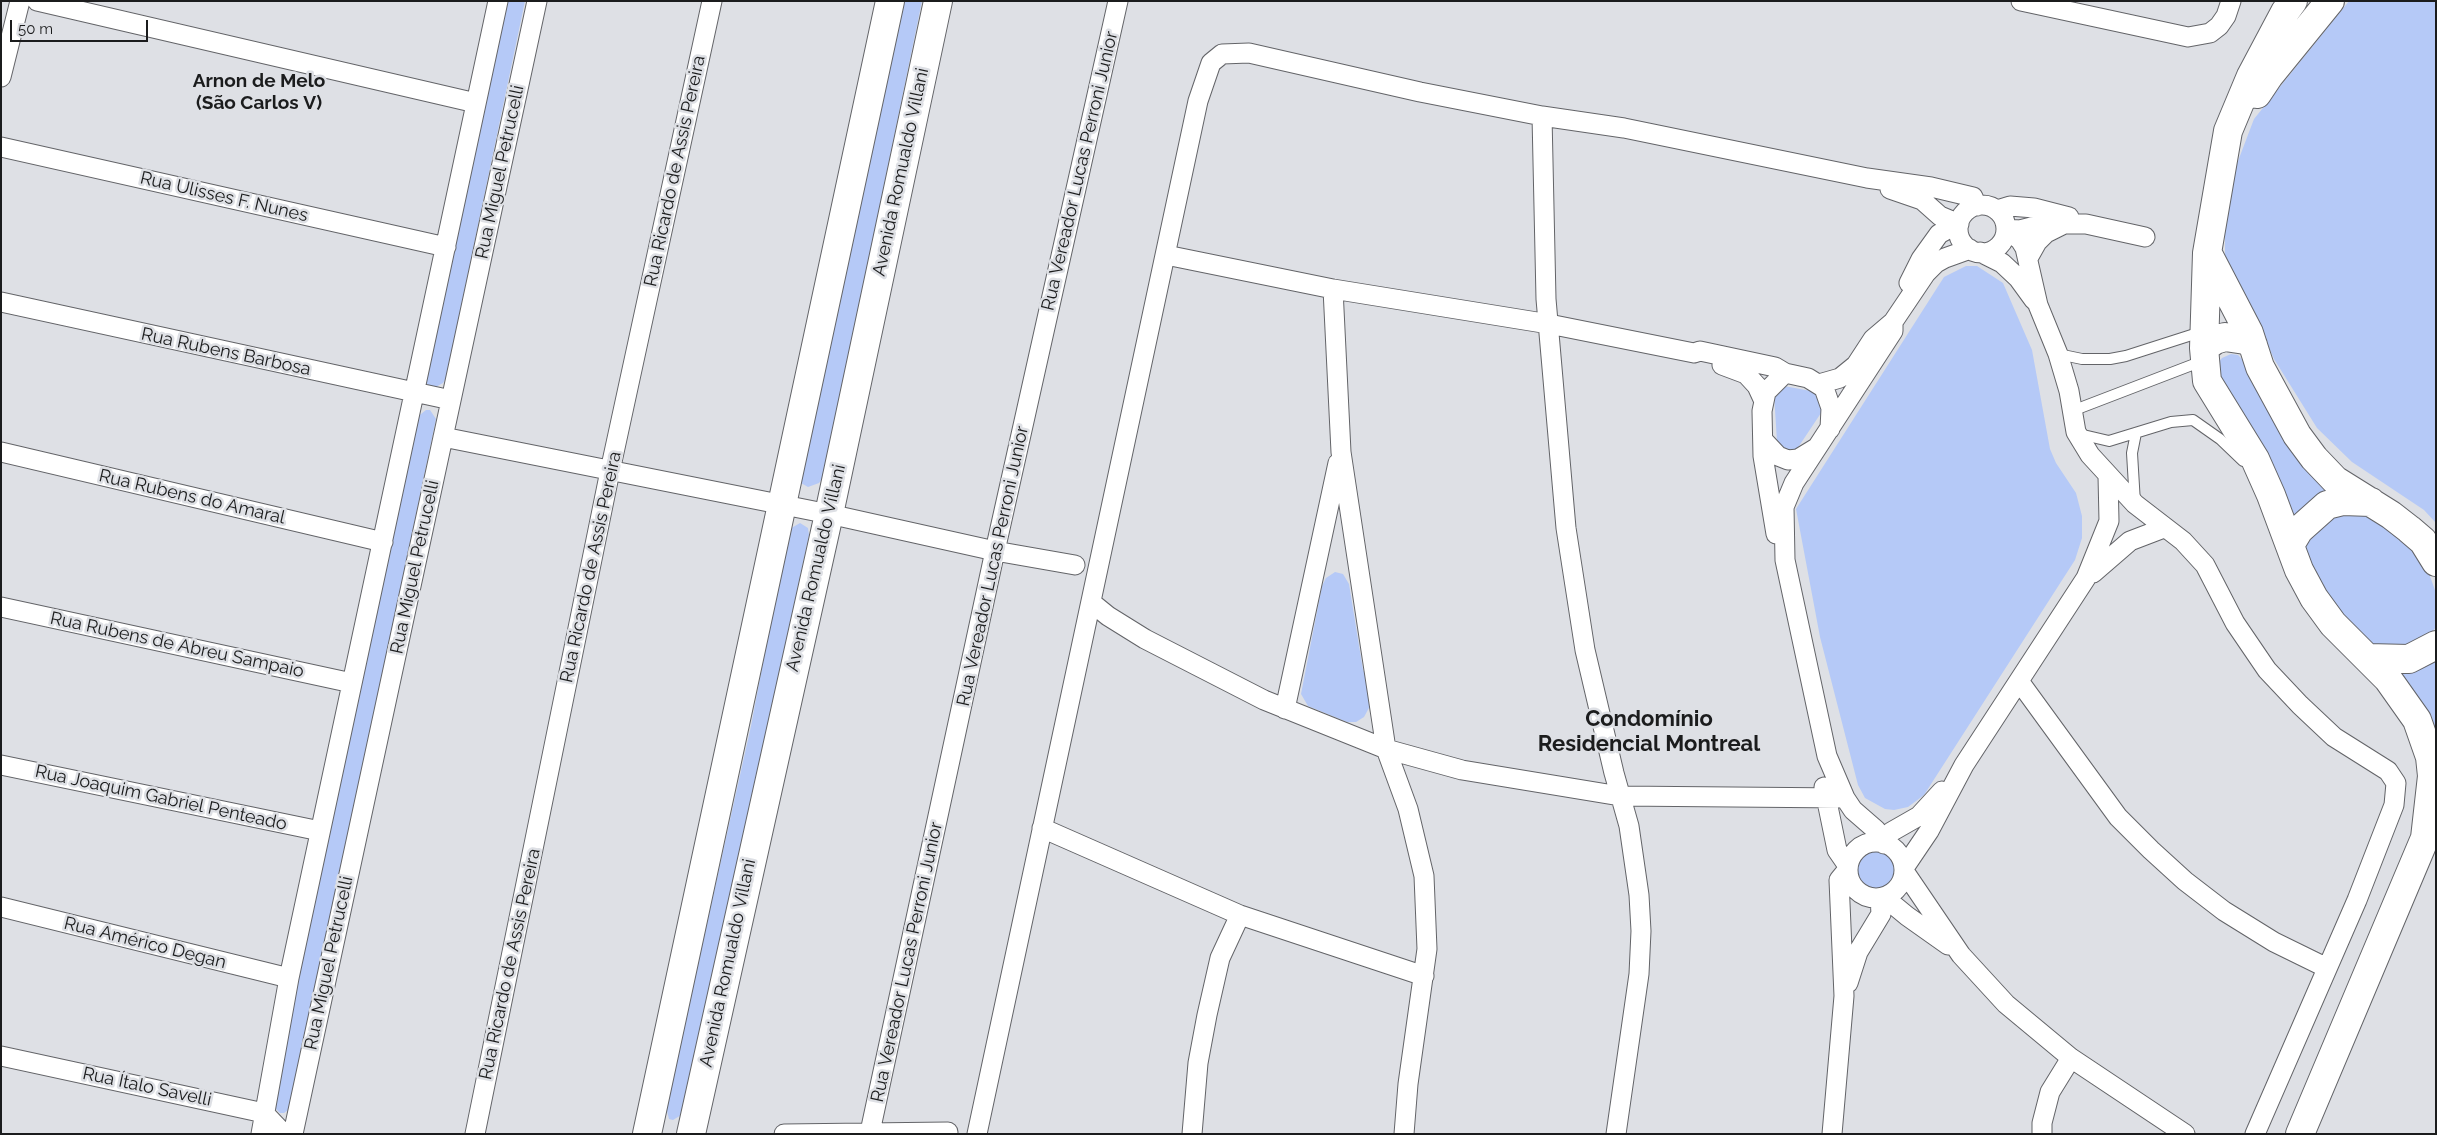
<!DOCTYPE html>
<meta charset="utf-8">
<style>
body{margin:0}
#map{position:relative;width:2437px;height:1135px;overflow:hidden;background:#dee0e5;font-family:Raleway,sans-serif}
canvas{display:block}
.frame{position:absolute;inset:0;border:2px solid #1b1c1d;pointer-events:none}
.scale{position:absolute;left:10px;top:20px;width:138px;height:22px;box-sizing:border-box;border:2px solid #1b1c1d;border-top:0;padding-left:6px;font-size:15px;line-height:18px;white-space:nowrap;color:#1b1c1d;-webkit-text-stroke:4px #dee0e5;paint-order:stroke}
</style>
<div id="map">
<canvas width="2437" height="1135"></canvas>
<div class="frame"></div>
<div class="scale">50 m</div>
</div>
<script>
const context = document.querySelector('canvas').getContext('2d');
context.lineJoin = 'round';
function paint(path, color) {
  context.fillStyle = color;
  context.fill(path, 'evenodd');
}
function poly(rows) {
  const path = new Path2D();
  for (const r of rows) {
    if (r.length === 3) {
      path.moveTo(r[0] + r[2], r[1]);
      path.arc(r[0], r[1], r[2], 0, 2 * Math.PI);
      continue;
    }
    path.moveTo(r[0], r[1]);
    for (let i = 2; i < r.length; i += 2) path.lineTo(r[i], r[i + 1]);
  }
  return path;
}
function strokePath(path, color, width, dash) {
  context.strokeStyle = color;
  context.lineWidth = width;
  context.lineCap = dash ? 'butt' : 'round';
  context.setLineDash(dash || []);
  context.stroke(path);
}
function drawText(font, color, halo, rows, align = 'center') {
  context.font = font + ' Raleway,sans-serif';
  context.lineWidth = 5;
  context.setLineDash([]);
  context.textBaseline = 'middle';
  context.strokeStyle = halo;
  context.fillStyle = color;
  for (const [text, x, y, turn = 0] of rows) {
    context.save();
    context.translate(x, y);
    context.rotate((+turn || 0) * Math.PI / 180);
    context.textAlign = isNaN(turn) ? turn : align;
    if (halo) context.strokeText(text, 0, 0);
    context.fillText(text, 0, 0);
    context.restore();
  }
}
const green = poly([
 [505,1,525,1,446,378,443,383,434,388,427,384,425,379],
 [900,1,922,1,824,476,819,483,808,487,801,483,800,478],
 [2349,1,2436,1,2436,523,2424,510,2352,462,2317,428,2274,359,2262,332,2230,277,2225,257,2225,226,2235,169,2254,119],
 [1966,266,1977,266,2003,283,2032,350,2050,449,2056,463,2076,493,2082,516,2082,538,2075,560,1924,795,1908,807,1894,810,1885,809,1865,798,1858,785,1820,637,1796,509,1944,277],
 [2231,354,2238,355,2247,364,2336,491,2294,522,2215,367,2222,358],
 [1784,386,1816,392,1823,410,1797,449,1792,452,1786,452,1777,442,1774,393],
 [426,410,430,410,436,419,291,1108,284,1113,280,1113,269,1102,416,418],
 [2360,509,2403,537,2427,568,2436,593,2436,627,2423,643,2376,651,2325,600,2303,544,2325,516],
 [800,523,808,528,809,535,687,1097,683,1114,673,1120,669,1119,666,1107,751,726,788,530],
 [1335,572,1343,574,1349,584,1363,670,1370,681,1370,706,1364,717,1356,722,1347,722,1308,706,1301,694,1322,586,1326,578],
 [2436,655,2436,745,2390,669],
 [1874,871,21]
]);
const lane = poly([
 [2058,354,2082,359,2110,359,2126,356,2204,331],
 [2072,411,2205,360],
 [2079,434,2109,441,2171,422,2193,420,2220,439,2243,461],
 [2135,503,2132,453,2136,433]
]);
const street = poly([
 [37,1,476,103],
 [2021,1,2188,37,2210,33,2219,26,2226,16,2231,1],
 [1,77,20,1],
 [1542,116,1546,299,1566,528,1585,650,1614,773,1629,826,1639,895,1641,931,1639,974,1616,1134],
 [1,147,446,247],
 [1890,189,1922,200,1940,216,1959,224],
 [1982,229,24],
 [1997,210,2010,206,2034,208,2069,217],
 [2006,229,2020,240,2025,248,2038,305,2058,354,2069,391,2076,432,2090,455,2135,504,2183,541,2205,565,2235,623,2267,670,2300,705,2334,737,2388,771,2396,783,2394,805,2357,900,2255,1134],
 [2006,229,2020,230,2043,224,2086,224,2145,237],
 [1980,252,2002,263,2018,278,2034,300],
 [1166,255,1333,289,1549,324,1694,353,1700,351,1775,367,1785,373,1808,378,1824,388,1831,408,1830,429],
 [2028,258,2037,242,2046,233,2064,224],
 [1909,283,1921,259,1939,234,1948,229,1958,229],
 [1333,289,1341,452,1386,749,1408,809,1424,876,1427,949,1408,1084,1404,1134],
 [1,302,451,400],
 [1722,365,1746,374,1757,386,1763,399],
 [1819,384,1840,378,1856,365,1873,339,1893,322,1926,273,1936,263,1945,258,1970,249],
 [443,437,829,514,995,551,1075,565],
 [1763,440,1778,456,1788,460,1798,459,1816,448],
 [1,452,383,542],
 [1776,534,1763,456,1762,411,1766,392,1785,373],
 [2093,573,2130,541,2164,528],
 [1092,603,1108,616,1145,639,1264,700,1386,749,1462,770,1620,796,1845,798],
 [1,607,352,683],
 [2019,681,2118,817,2151,850,2185,881,2224,911,2274,942,2327,968],
 [1285,709,1338,463],
 [1,765,320,831],
 [1824,787,1837,850,1848,866],
 [1042,828,1240,915,1424,976],
 [1876,870,28],
 [1883,843,1876,830,1853,810,1845,798,1827,756,1785,560,1784,507,1794,483,1893,331,1893,322],
 [1884,844,1891,832,1919,816,1942,791],
 [1904,868,1929,831,1964,765,2086,578,2109,521,2108,476],
 [1904,871,1961,955,2006,1004,2071,1058,2185,1134],
 [1884,897,1907,916,1948,945],
 [1,907,289,978],
 [1848,983,1858,952,1881,914,1880,898],
 [1,1056,264,1113,284,1134],
 [870,1132,995,551,1118,1],
 [261,1134,289,978,498,1],
 [293,1134,537,1],
 [475,1134,610,471,712,1],
 [784,1134,948,1132],
 [977,1134,1198,101,1211,63,1222,54,1249,53,1420,92,1542,116,1624,128,1867,178,1931,187,1973,197,1977,206],
 [1192,1134,1198,1063,1207,1015,1220,958,1240,915],
 [1832,1134,1844,996,1839,880,1848,869],
 [2042,1134,2042,1123,2050,1092,2071,1058]
]);
const secondary = poly([
 [2293,1,2285,12,2251,76,2228,131,2207,253,2204,348,2207,381,2255,459,2271,495,2299,570,2314,598,2333,624,2388,679,2417,720,2430,757,2432,776,2425,838],
 [2257,94,2269,76,2330,1],
 [2208,254,2249,333,2260,367,2297,435,2314,458,2335,480,2391,515,2409,529,2423,541,2436,562],
 [2204,348,2215,340,2225,337,2245,340,2253,345],
 [2290,545,2299,530,2327,505,2343,501,2371,502],
 [2368,658,2409,659,2436,645],
 [647,1134,890,1],
 [691,1134,829,514,938,1],
 [2300,1134,2425,838,2435,821]
]);
const streetNames = [
 ["Rua Ricardo de Assis Pereira",675,171,-78],
 ["Rua Vereador Lucas Perroni Junior",1080,171,-77],
 ["Rua Miguel Petrucelli",500,172,-78],
 ["Avenida Romualdo Villani",901,172,-78],
 ["Rua Ulisses F. Nunes",224,197,13],
 ["Rua Rubens Barbosa",226,352,12],
 ["Rua Rubens do Amaral",192,497,13],
 ["Rua Vereador Lucas Perroni Junior",993,566,-78],
 ["Rua Miguel Petrucelli",415,567,-78],
 ["Rua Ricardo de Assis Pereira",591,567,-78],
 ["Avenida Romualdo Villani",816,568,-77],
 ["Rua Rubens de Abreu Sampaio",177,645,12],
 ["Rua Joaquim Gabriel Penteado",161,798,12],
 ["Rua Américo Degan",145,943,14],
 ["Rua Vereador Lucas Perroni Junior",907,962,-78],
 ["Rua Miguel Petrucelli",329,963,-78],
 ["Avenida Romualdo Villani",728,963,-78],
 ["Rua Ricardo de Assis Pereira",510,964,-78],
 ["Rua Ítalo Savelli",147,1087,12]
];
const neighbourhoodNames = [
 ["Arnon de Melo",259,81],
 ["(São Carlos V)",259,103]
];
const districtNames = [
 ["Condomínio",1649,719],
 ["Residencial Montreal",1649,744]
];
paint(green, '#b5c9f7');
strokePath(lane, '#636468', 12);
strokePath(street, '#636468', 21);
strokePath(secondary, '#636468', 30);
strokePath(lane, '#fff', 10);
strokePath(street, '#fff', 19);
strokePath(secondary, '#fff', 28);
drawText('18px', '#1b1c1d', '#dee0e5', streetNames);
drawText('bold 19px', '#1b1c1d', '#dee0e5', neighbourhoodNames);
drawText('bold 22px', '#1b1c1d', '#dee0e5', districtNames);
</script>
